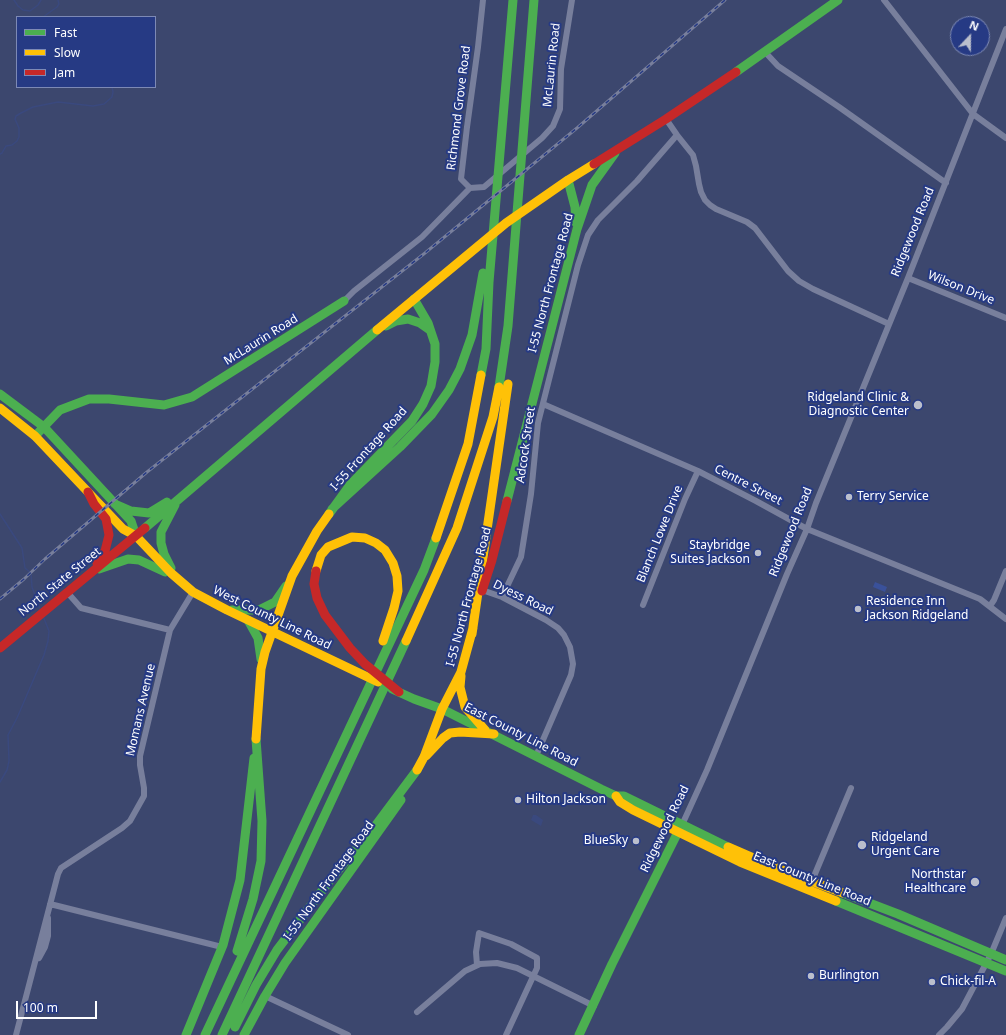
<!DOCTYPE html>
<style>
body{margin:0}
#map{position:relative;width:1006px;height:1035px;overflow:hidden;background:#3c476e;font-family:"Noto Sans",sans-serif}
canvas{display:block}
.legend{position:absolute;left:16px;top:16px;width:140px;height:72px;box-sizing:border-box;background:#263a84;border:1px solid #7d89b5;margin:0;padding:5px 7px;list-style:none;font-size:12px;color:#fff}
.legend li{display:flex;align-items:center;gap:8px;height:20px}
.legend b{width:20px;border:1px solid #7d89b5}
.north{position:absolute;left:950px;top:16px;width:40px;height:40px;box-sizing:border-box;background:#263a84;border:1px solid #7d89b5;border-radius:50%;rotate:22deg;font-size:11px;font-weight:700;line-height:16px;text-align:center;color:#fff}
.north::after{content:'';display:block;margin:auto;width:14px;height:18px;background:#bbbfcc;clip-path:polygon(50% 0,100% 100%,50% 72%,0 100%)}
.scale{position:absolute;left:16px;top:1001px;width:81px;height:18px;box-sizing:border-box;border:2px solid #fff;border-top:0;padding-left:5px;font-size:12px;line-height:14px;white-space:nowrap;color:#fff;-webkit-text-stroke:3px #263a84;paint-order:stroke}
</style>
<div id="map">
<canvas width="1006" height="1035"></canvas>
<ul class="legend">
<li><b style="height:5px;background:#4caf50"></b>Fast</li>
<li><b style="height:5px;background:#ffc107"></b>Slow</li>
<li><b style="height:5px;background:#c62828"></b>Jam</li>
</ul>
<div class="north">N</div>
<div class="scale">100 m</div>
</div>
<script>
const context = document.querySelector('canvas').getContext('2d');
context.lineJoin = 'round';
function paint(path, color) {
  context.fillStyle = color;
  context.fill(path, 'evenodd');
}
function poly(rows) {
  const path = new Path2D();
  for (const r of rows) {
    path.moveTo(r[0], r[1]);
    for (let i = 2; i < r.length; i += 2) path.lineTo(r[i], r[i + 1]);
  }
  return path;
}
function strokePath(path, color, width, dash) {
  context.strokeStyle = color;
  context.lineWidth = width;
  context.lineCap = dash ? 'butt' : 'round';
  context.setLineDash(dash || []);
  context.stroke(path);
}
function drawText(font, color, halo, rows, align = 'center') {
  context.font = font + ' "Noto Sans",sans-serif';
  context.lineWidth = 4;
  context.setLineDash([]);
  context.textBaseline = 'middle';
  context.strokeStyle = halo;
  context.fillStyle = color;
  for (const [text, x, y, turn = 0] of rows) {
    context.save();
    context.translate(x, y);
    context.rotate((+turn || 0) * Math.PI / 180);
    context.textAlign = isNaN(turn) ? turn : align;
    if (halo) context.strokeText(text, 0, 0);
    context.fillText(text, 0, 0);
    context.restore();
  }
}
const green = poly([
 [875,582,887,587,885,592,873,587]
]);
const water = poly([
 [533,815,536,815,543,820,541,826,531,820]
]);
const stream = poly([
 [14,0,18,6,23,10,30,11,38,5,41,0],
 [43,17,57,7,59,4,58,0],
 [0,154,2,153,6,146,12,145,17,141,19,137,19,128,15,119,16,116,21,113,33,107,58,102,93,106,104,104,112,97,113,92,112,87],
 [0,514,22,548,25,568,31,573,32,587,40,609],
 [0,782,7,770,9,761,8,735,17,718,44,655,48,641,49,631,43,616]
]);
const street = poly([
 [483,0,478,47,467,127,461,179,470,188,484,187,542,138,553,126,560,109,561,69,572,0],
 [884,0,973,114,1006,138],
 [765,52,778,66,839,107,946,183],
 [677,135,693,155,696,166,699,184,701,192,705,200,710,205,716,209,747,222,755,228,788,271,799,281,813,289,889,324],
 [908,278,1006,318],
 [344,301,354,291,422,237,470,188],
 [543,404,698,471,756,501,807,529,980,599,1006,619],
 [482,590,502,597,546,620,558,628,564,635,570,647,573,664,571,675,536,756],
 [502,597,521,557,531,494,538,423,578,265,588,235,598,220,637,181,677,135,666,119],
 [643,605,685,499,698,471],
 [990,606,994,600,1006,571],
 [170,630,193,592],
 [682,825,707,770,787,574,807,529,816,503,908,278,1006,29],
 [812,881,851,788],
 [50,904,222,947],
 [39,958,45,947,48,936,48,918],
 [477,965,476,952,479,933,511,944,537,958,537,968,506,1035],
 [265,996,348,1035],
 [417,1012,465,971,480,964,497,963,517,968,594,1006],
 [16,1035,58,874,61,868,122,828,130,821,144,796,144,788,140,765,140,756,170,630,81,608,67,592],
 [939,1035,947,1027,962,1009,991,954,1006,918]
]);
const fast = poly([
 [736,72,838,0],
 [568,180,575,207,576,223],
 [386,326,396,321,408,319,420,323,430,330],
 [481,375,486,349,489,282,513,0],
 [499,387,508,326,534,0],
 [0,394,44,427,131,521,136,536],
 [35,436,60,410,89,399,109,399,164,405,192,397,344,301],
 [507,501,577,229,592,185,615,153],
 [115,504,131,511,149,513,167,502],
 [332,509,400,447,432,414,449,390,460,369,472,335,483,273],
 [329,514,350,485,412,421,423,404,431,386,435,362,435,344,428,323,414,299],
 [145,528,377,330],
 [171,568,164,554,161,543,161,532,175,505],
 [99,569,128,559,139,560,165,572],
 [232,610,259,610,275,602,286,586],
 [248,620,258,638,261,659],
 [392,689,414,699,442,709],
 [442,709,601,789,616,796,624,796,728,847],
 [843,893,898,914,1006,960],
 [836,901,1006,971],
 [237,951,253,899,261,861,262,821,256,739],
 [235,1027,256,985,277,950,334,875,370,833,417,770],
 [186,1035,223,945,240,880,254,758],
 [205,1035,424,570,436,538],
 [222,1035,406,641],
 [244,1035,265,996,285,963,401,800],
 [579,1035,612,964,680,828]
]);
const slow = poly([
 [377,330,506,223,568,180,594,164],
 [0,408,35,436,123,529,136,536],
 [136,536,171,573,193,592,227,610,378,682],
 [436,538,468,444,481,375],
 [316,571,321,555,328,547,352,537,365,538,376,543,385,550,393,563,397,576,398,591,394,608,383,641],
 [472,634,508,384],
 [406,641,457,528,493,417,499,387],
 [461,676,460,687,465,707,485,730],
 [256,739,261,669,265,652,292,576,317,531,329,514],
 [426,756,443,738,450,733,460,732,494,734],
 [417,770,424,757,442,709,461,672,473,628],
 [616,796,620,802,633,810,740,862,836,901],
 [728,847,774,867,843,893]
]);
const jam = poly([
 [594,164,666,119,736,72],
 [88,492,94,504,106,519,109,535,105,551,97,563],
 [316,571,314,584,317,598,325,615,350,648,365,664,399,692],
 [482,591,492,560,507,501],
 [0,648,145,528]
]);
const rail = poly([
 [0,599,24,579,45,559,147,472,425,253,577,128,725,0]
]);
const markers = [
 [918,405,5,"#bbbfcc"],
 [849,497,4,"#bbbfcc"],
 [758,553,4,"#bbbfcc"],
 [858,609,4,"#bbbfcc"],
 [518,800,4,"#bbbfcc"],
 [636,841,4,"#bbbfcc"],
 [862,845,5,"#bbbfcc"],
 [975,882,5,"#bbbfcc"],
 [811,976,4,"#bbbfcc"],
 [932,982,4,"#bbbfcc"]
];
const streetNames = [
 ["McLaurin Road",552,65,-84],
 ["Richmond Grove Road",459,108,-83],
 ["Ridgewood Road",913,232,-68],
 ["I-55 North Frontage Road",551,283,-75],
 ["Wilson Drive",961,288,22],
 ["McLaurin Road",261,340,-32],
 ["Adcock Street",526,445,-82],
 ["I-55 Frontage Road",369,449,-48],
 ["Centre Street",748,485,27],
 ["Ridgewood Road",791,532,-68],
 ["Blanch Lowe Drive",660,534,-68],
 ["North State Street",60,582,-39],
 ["I-55 North Frontage Road",469,597,-75],
 ["Dyess Road",523,598,26],
 ["West County Line Road",272,618,26],
 ["Momans Avenue",141,710,-77],
 ["East County Line Road",521,735,27],
 ["Ridgewood Road",665,829,-64],
 ["East County Line Road",812,879,22],
 ["I-55 North Frontage Road",329,881,-54]
];
const poiNames = [
 ["Ridgeland Clinic &",909,398,"right"],
 ["Diagnostic Center",909,412,"right"],
 ["Terry Service",857,497],
 ["Staybridge",750,546,"right"],
 ["Suites Jackson",750,560,"right"],
 ["Residence Inn",866,602],
 ["Jackson Ridgeland",866,616],
 ["Hilton Jackson",526,800],
 ["Ridgeland",871,838],
 ["Urgent Care",871,852],
 ["BlueSky",628,841,"right"],
 ["Northstar",966,875,"right"],
 ["Healthcare",966,889,"right"],
 ["Burlington",819,976],
 ["Chick-fil-A",940,982]
];
paint(green, '#3a519a');
paint(water, '#3a497e');
strokePath(stream, '#3a497e', 1.5);
strokePath(street, '#787f9c', 6);
strokePath(fast, '#4caf50', 9);
strokePath(slow, '#ffc107', 9);
strokePath(jam, '#c62828', 9);
strokePath(rail, '#787f9c', 3);
strokePath(rail, '#263a84', 1.5, [4.5]);
for (const [x, y, r, color] of markers) {
  const dot = new Path2D();
  dot.arc(x, y, r, 0, 2 * Math.PI);
  context.fillStyle = color;
  context.fill(dot);
  strokePath(dot, '#263a84', 1.5);
}
drawText('12px', '#fff', '#263a84', streetNames);
drawText('12px', '#fff', '#263a84', poiNames, 'left');
</script>
